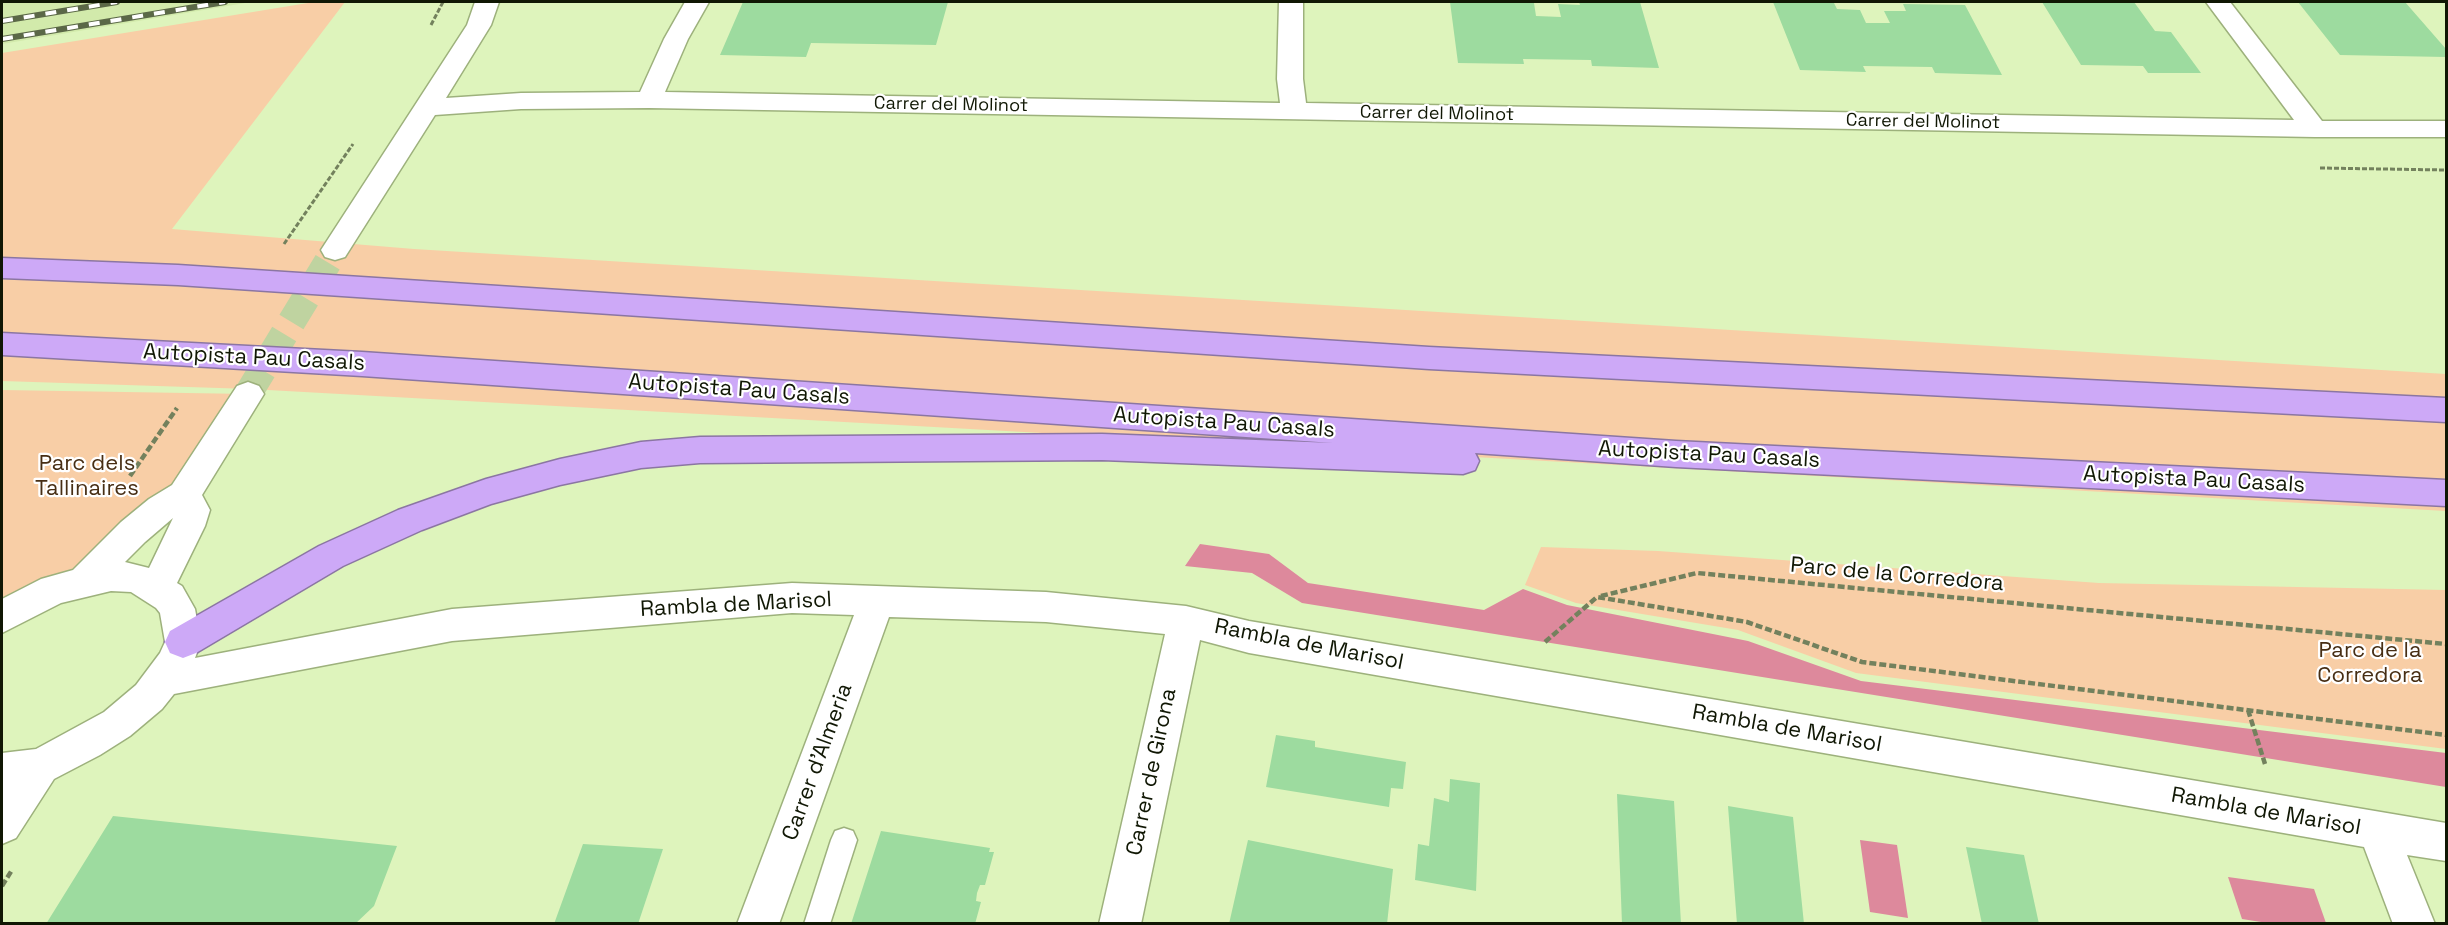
<!DOCTYPE html>
<style>
body{margin:0}
#map{position:relative;width:2448px;height:925px;overflow:hidden;background:#def4bc;font-family:"Space Grotesk",sans-serif}
canvas{display:block}
.frame{position:absolute;inset:0;border:3px solid #101704;pointer-events:none}
</style>
<div id="map">
<canvas width="2448" height="925"></canvas>
<div class="frame"></div>
</div>
<script>
const context = document.querySelector('canvas').getContext('2d');
context.lineJoin = 'round';
function paint(path, color) {
  context.fillStyle = color;
  context.fill(path, 'evenodd');
}
function poly(rows) {
  const path = new Path2D();
  for (const r of rows) {
    path.moveTo(r[0], r[1]);
    for (let i = 2; i < r.length; i += 2) path.lineTo(r[i], r[i + 1]);
  }
  return path;
}
function strokePath(path, color, width, dash) {
  context.strokeStyle = color;
  context.lineWidth = width;
  context.lineCap = dash ? 'butt' : 'round';
  context.setLineDash(dash || []);
  context.stroke(path);
}
function drawText(font, color, halo, rows, align = 'center') {
  context.font = font + ' "Space Grotesk",sans-serif';
  context.lineWidth = 4.5;
  context.setLineDash([]);
  context.textBaseline = 'middle';
  context.strokeStyle = halo;
  context.fillStyle = color;
  for (const [text, x, y, turn = 0] of rows) {
    context.save();
    context.translate(x, y);
    context.rotate((+turn || 0) * Math.PI / 180);
    context.textAlign = isNaN(turn) ? turn : align;
    if (halo) context.strokeText(text, 0, 0);
    context.fillText(text, 0, 0);
    context.restore();
  }
}
const built = poly([
 [12,2,251,2,2,44,2,3]
]);
const green = poly([
 [314,2,345,2,172,229,414,249,2446,374,2446,511,250,389,2,381,2,53],
 [2,390,248,394,143,545,22,605,2,618],
 [1541,547,1658,551,2099,583,2446,590,2446,749,1856,673,1738,630,1576,603,1525,585]
]);
const water = poly([
 [1200,544,1269,554,1308,583,1484,610,1523,589,1567,605,1748,641,1861,681,2446,753,2446,787,1302,603,1252,573,1185,566],
 [1860,840,1897,845,1908,918,1870,912],
 [2228,877,2314,889,2326,923,2274,924,2242,919]
]);
const building = poly([
 [743,2,948,2,936,45,811,43,806,57,720,55],
 [1450,2,1534,3,1536,16,1561,17,1558,4,1580,5,1579,2,1640,2,1659,68,1592,66,1591,60,1523,59,1524,64,1458,63],
 [1773,2,1834,3,1837,9,1860,10,1866,23,1890,23,1884,11,1906,11,1903,4,1965,5,2002,75,1935,73,1932,67,1863,66,1866,72,1800,70],
 [2042,2,2134,2,2155,31,2171,32,2201,73,2148,73,2143,66,2081,65],
 [2298,2,2405,2,2446,49,2446,57,2340,55],
 [1276,735,1315,741,1315,747,1406,762,1403,789,1391,788,1389,807,1266,787],
 [1450,779,1480,783,1476,891,1415,880,1418,844,1429,846,1434,798,1449,802],
 [1617,794,1674,801,1681,924,1622,924],
 [1728,806,1793,817,1804,924,1737,924],
 [113,816,397,846,374,906,355,924,46,924],
 [881,831,990,848,989,852,994,852,985,885,980,885,977,893,976,901,981,902,975,924,851,924],
 [1248,840,1393,869,1387,924,1229,924],
 [583,844,663,849,638,924,554,924],
 [1966,847,2024,855,2039,924,1982,924]
]);
const streetTunnel = poly([
 [248,394,335,250]
]);
const pathFar1 = poly([
 [431,25,443,2],
 [2320,168,2446,170],
 [284,244,353,144]
]);
const path = poly([
 [130,476,177,408],
 [1601,596,1697,573,2446,644],
 [1545,642,1597,597,1747,622,1862,662,2446,735],
 [2248,710,2265,764],
 [2,886,12,870]
]);
const lane = poly([
 [844,828,853,831,857,840,830,924,804,924,831,840,835,831,844,828]
]);
const street = poly([
 [475,2,499,2,491,25,446,98,521,93,640,92,664,39,685,2,709,2,688,39,665,92,1280,103,1277,79,1279,2,1303,2,1303,79,1306,103,2294,120,2206,2,2230,2,2322,121,2446,121,2446,137,2315,137,649,108,521,109,435,115,345,257,335,260,325,257,321,250,467,25,475,2],
 [248,382,259,386,264,394,202,495,210,510,205,526,177,583,182,586,195,609,201,642,195,658,452,609,792,583,1046,592,1186,606,1249,621,2446,823,2446,861,2407,855,2435,924,2393,924,2364,847,1249,653,1200,640,1141,924,1099,924,1165,634,1046,622,889,617,779,924,737,924,854,615,792,613,452,641,174,694,162,709,130,736,100,755,54,779,16,838,2,844,2,753,36,749,104,712,136,685,160,653,165,642,160,613,156,608,131,592,111,591,61,603,2,633,2,599,41,579,73,570,121,522,149,499,172,485,237,386,248,382],
 [173,518,149,568,125,562,145,542,173,518]
]);
const highway = poly([
 [2,258,178,265,1429,347,2446,398,2446,422,1429,369,178,285,2,278,2,258],
 [2,333,362,352,1676,441,2446,480,2446,506,1676,467,1475,453,1479,461,1475,470,1463,474,1102,460,700,463,641,468,560,485,491,504,422,530,343,566,196,653,183,658,170,653,165,642,170,631,319,546,398,510,486,479,560,459,641,442,700,437,1102,434,1333,443,362,376,2,355,2,333]
]);
const rail = poly([
 [2,21,117,2],
 [2,39,225,2]
]);
const farStreetnames = [
 ["Carrer del Molinot",951,105,1],
 ["Carrer del Molinot",1437,114,1],
 ["Carrer del Molinot",1923,122,1]
];
const streetNames = [
 ["Autopista Pau Casals",254,358,3],
 ["Autopista Pau Casals",739,390,4],
 ["Autopista Pau Casals",1224,423,4],
 ["Autopista Pau Casals",1709,455,3],
 ["Autopista Pau Casals",2194,480,3],
 ["Parc de la Corredora",1897,575,5],
 ["Rambla de Marisol",736,605,-3],
 ["Rambla de Marisol",1309,645,11],
 ["Rambla de Marisol",1787,729,10],
 ["Carrer d'Almeria",818,762,-70],
 ["Carrer de Girona",1152,772,-78],
 ["Rambla de Marisol",2266,812,10]
];
const parkNames = [
 ["Parc dels",87,464],
 ["Tallinaires",87,489],
 ["Parc de la",2370,651],
 ["Corredora",2370,676]
];
paint(built, '#d2eaab');
paint(green, '#f8cea6');
paint(water, '#dd899c');
paint(building, '#9ddb9f');
strokePath(streetTunnel, '#bfd3a0', 28, [28, 14]);
strokePath(lane, '#9db17c', 3);
strokePath(street, '#9db17c', 3);
strokePath(highway, '#8b76a2', 3);
strokePath(pathFar1, '#73815d', 3, [5, 2]);
strokePath(path, '#73815d', 4.5, [7, 3]);
paint(lane, '#fff');
paint(street, '#fff');
paint(highway, '#cda9f7');
strokePath(rail, '#5b6847', 6);
strokePath(rail, '#fff', 4, [11]);
drawText('18px', '#101704', '#fff', farStreetnames);
drawText('22px', '#101704', '#fff', streetNames);
drawText('22px', '#472e14', '#fff', parkNames);
</script>
